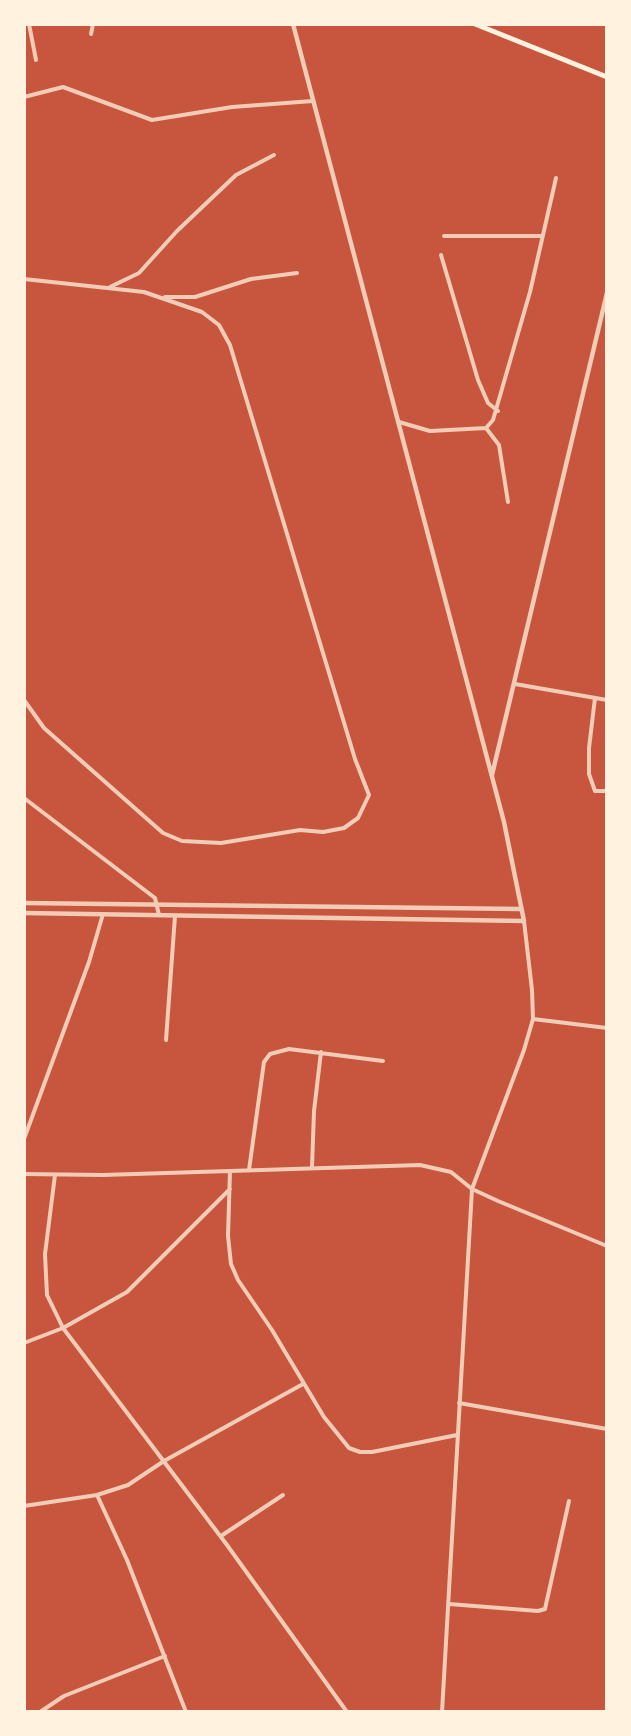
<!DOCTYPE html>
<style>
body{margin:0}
#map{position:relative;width:631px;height:1736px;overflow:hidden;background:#c8553d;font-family:"Exo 2",sans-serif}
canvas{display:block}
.frame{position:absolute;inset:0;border:26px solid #fff3e0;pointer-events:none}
</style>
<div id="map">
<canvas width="631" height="1736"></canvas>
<div class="frame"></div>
</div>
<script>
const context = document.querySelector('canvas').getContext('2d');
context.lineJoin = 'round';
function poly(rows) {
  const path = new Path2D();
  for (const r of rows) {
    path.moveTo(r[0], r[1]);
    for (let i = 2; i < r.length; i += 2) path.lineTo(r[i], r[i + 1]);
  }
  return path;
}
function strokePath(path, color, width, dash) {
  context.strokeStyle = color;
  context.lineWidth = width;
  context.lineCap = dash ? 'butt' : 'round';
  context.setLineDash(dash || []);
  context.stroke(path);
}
const minor = poly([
 [29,24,36,60],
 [91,34,93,24],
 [24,97,63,87,152,120,232,107,313,101],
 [444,236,540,236],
 [441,255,478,380,488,403,498,411],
 [24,279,144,292,202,312,219,325,230,345,355,759,369,795,358,818,344,828,323,832,300,830,221,843,182,841,163,833,44,728,24,700],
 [110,287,139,273,177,231,236,175,274,155],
 [165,297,195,297,251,279,297,273],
 [399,422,430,431,486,428,493,420,530,292,556,178],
 [486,428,499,445,508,502],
 [515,684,607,700],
 [595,698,589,748,589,774,595,791,607,791],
 [24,798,155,898,159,915],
 [533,1019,607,1028],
 [166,1040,175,916],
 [24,1139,89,962,103,914],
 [312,1167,314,1111,321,1052],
 [249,1170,264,1062,270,1054,289,1049,383,1061],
 [230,1171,228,1236,231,1264,238,1280,272,1330,324,1417,349,1448,360,1452,372,1452,457,1435],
 [24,1174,103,1175,420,1165,451,1172,472,1189,498,1201,607,1246],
 [55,1175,45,1254,47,1295,63,1328,227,1545,347,1712],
 [24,1343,63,1328,127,1292,230,1189],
 [459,1403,607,1429],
 [97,1495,127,1560,186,1712],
 [24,1506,97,1495,128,1485,164,1461,303,1384],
 [221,1536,283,1495],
 [449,1604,538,1611,545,1609,569,1501],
 [40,1712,64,1696,165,1656],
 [442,1712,472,1189,524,1050,533,1019,532,990,524,921]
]);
const tertiary = poly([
 [492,775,607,293],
 [24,903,521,909],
 [24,913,524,921,504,822,293,24]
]);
const primary = poly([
 [475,24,607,77]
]);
strokePath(minor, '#f1ccb7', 4);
strokePath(tertiary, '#f1ccb7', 4.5);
strokePath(primary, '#fff3e0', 5);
</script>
